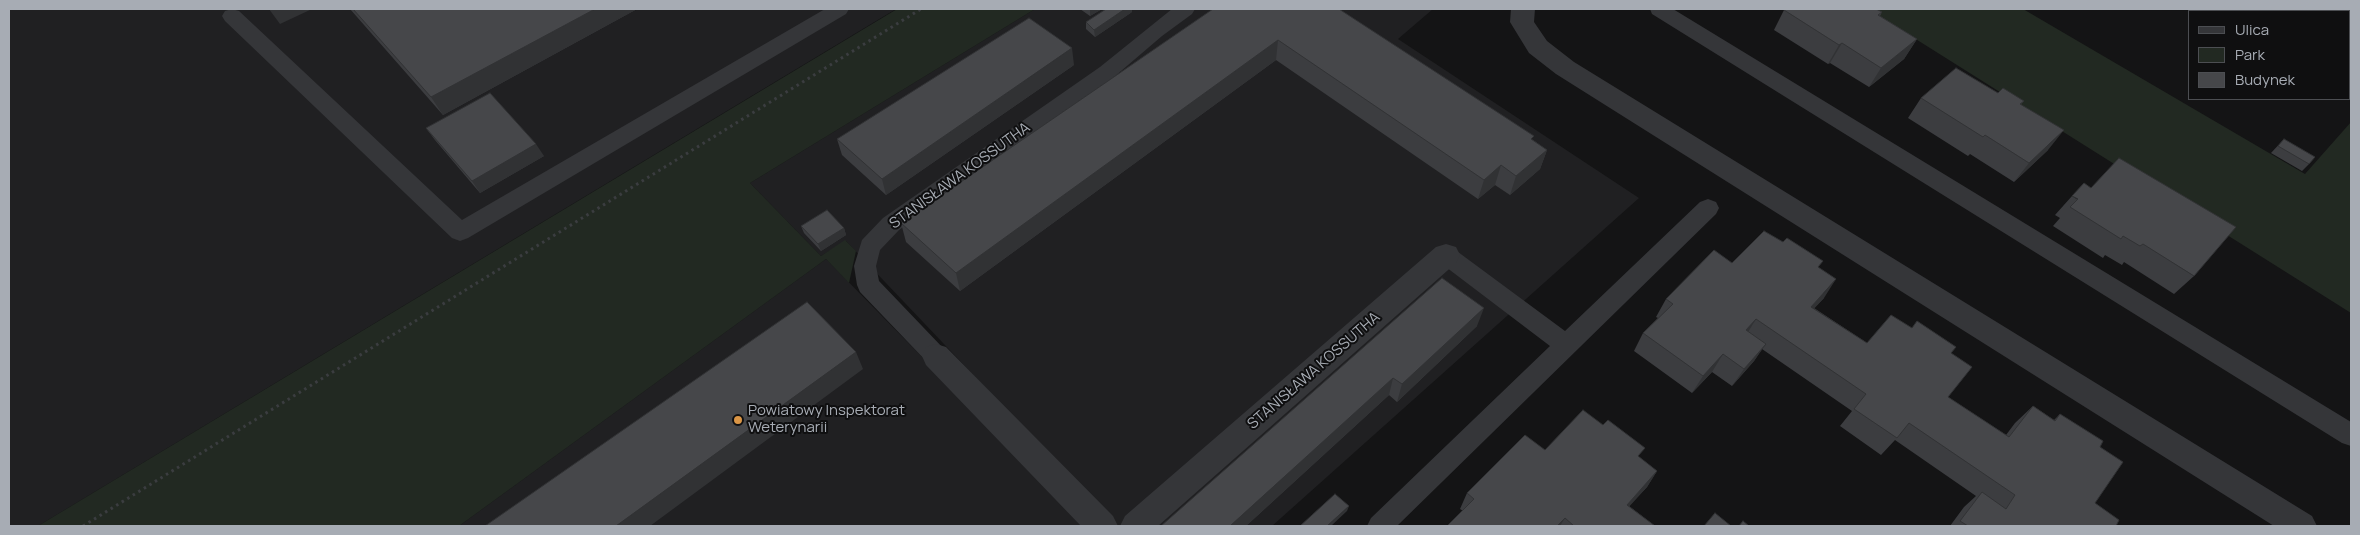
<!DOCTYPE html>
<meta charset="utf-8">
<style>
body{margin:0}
#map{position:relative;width:2360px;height:535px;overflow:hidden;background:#141415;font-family:Manrope,sans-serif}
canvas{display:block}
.frame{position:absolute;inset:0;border:10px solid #a7acb4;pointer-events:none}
.legend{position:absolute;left:2188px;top:10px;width:162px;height:90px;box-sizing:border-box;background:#0f0f10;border:1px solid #4c4e52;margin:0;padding:6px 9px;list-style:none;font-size:15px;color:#a7acb4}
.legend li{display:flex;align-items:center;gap:10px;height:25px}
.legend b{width:25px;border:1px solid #4c4e52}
</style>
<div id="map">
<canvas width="2360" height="535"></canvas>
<div class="frame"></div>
<ul class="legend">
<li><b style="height:6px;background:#353639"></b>Ulica</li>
<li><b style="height:14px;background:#222922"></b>Park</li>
<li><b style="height:14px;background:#46474a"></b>Budynek</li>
</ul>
</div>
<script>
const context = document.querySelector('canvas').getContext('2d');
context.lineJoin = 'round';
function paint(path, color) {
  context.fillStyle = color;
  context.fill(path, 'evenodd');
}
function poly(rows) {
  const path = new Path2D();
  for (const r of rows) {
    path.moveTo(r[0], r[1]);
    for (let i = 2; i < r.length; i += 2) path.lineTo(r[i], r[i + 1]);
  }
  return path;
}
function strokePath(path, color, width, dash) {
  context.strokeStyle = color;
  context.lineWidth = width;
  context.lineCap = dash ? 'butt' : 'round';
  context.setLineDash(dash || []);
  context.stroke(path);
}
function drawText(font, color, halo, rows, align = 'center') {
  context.font = font + ' Manrope,sans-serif';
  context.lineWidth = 4;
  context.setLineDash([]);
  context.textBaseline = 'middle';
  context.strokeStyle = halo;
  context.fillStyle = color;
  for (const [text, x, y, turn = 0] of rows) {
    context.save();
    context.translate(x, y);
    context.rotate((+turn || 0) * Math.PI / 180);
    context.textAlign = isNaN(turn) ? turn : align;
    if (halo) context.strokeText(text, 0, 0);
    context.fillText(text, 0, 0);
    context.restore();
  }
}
const built = poly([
 [9,9,896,9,38,526,9,526],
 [1035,9,1433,9,1398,39,1639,198,1272,526,1117,526,846,241,821,256,750,183],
 [826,259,1084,522,1080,526,459,526]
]);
const green = poly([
 [897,9,1035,9,750,183,821,256,845,240,856,251,849,283,826,259,459,526,38,526],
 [1868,9,2023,9,2305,174,2351,122,2351,313]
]);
const path = poly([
 [2296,9,2301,11],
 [83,526,921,9]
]);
const service = poly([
 [232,9,239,11,462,220,825,9,849,9,846,14,468,238,460,241,452,238,225,21,222,16,225,11,232,9],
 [1172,9,1195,9,1192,14,1162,36,1114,77,899,230,880,250,876,266,879,281,944,349,948,356,944,363,936,366,928,363,860,292,857,285,854,266,862,240,883,218,1100,67,1172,9],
 [1650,9,1673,9,2351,422,2351,446,2342,443,1652,14,1650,9],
 [1708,199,1716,202,1719,208,1716,214,1397,526,1367,526,1371,518,1550,346,1438,261,1435,255,1438,249,1446,246,1454,249,1565,331,1700,202,1708,199]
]);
const minor = poly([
 [1511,9,1535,9,1534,22,1547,41,1574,62,2312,516,2317,526,2274,526,1556,74,1529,53,1510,22,1511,9],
 [2237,9,2263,9,2265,11,2239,11,2237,9],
 [2349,56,2351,57,2351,76,2349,75,2349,56],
 [1446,244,1456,247,1460,255,1456,263,1158,526,1120,526,1125,516,1436,247,1446,244],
 [936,344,946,347,1113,516,1118,526,1081,526,926,365,922,356,926,347,936,344]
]);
const wall = poly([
 [350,9,637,9,443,115],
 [1080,9,1102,9,1090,16],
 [1213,9,1533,140,1547,150,1540,169,1510,195,1495,185,1478,199,1276,60,960,291,906,242,901,223],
 [1784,10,1882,12,1880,16,1917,39,1904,59,1869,87,1830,63,1828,64,1774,30],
 [1132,12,1095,37,1086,29,1086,22],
 [1074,65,886,195,842,155,837,139],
 [1998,93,2024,101,2021,104,2048,150,2014,182,1970,154,1968,156,1908,118,1921,98],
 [426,128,544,156,480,193,435,140],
 [2284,139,2309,164,2302,171,2271,153],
 [2072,196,2194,276,2174,294,2124,262,2122,265,2105,255,2103,258,2053,226,2060,218,2055,215],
 [801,226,844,228,846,235,821,251,804,233],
 [1732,263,1818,268,1824,298,1814,308,1867,343,1951,353,1948,397,2006,435,2015,423,2033,406,2054,420,2060,414,2100,447,2095,503,2116,526,1950,526,1964,507,1976,496,1895,440,1881,455,1840,426,1852,411,1762,349,1754,361,1732,386,1712,372,1692,393,1634,351,1643,333,1658,318,1656,317,1666,299],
 [1442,278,1477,326,1397,402,1389,395,1246,526],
 [1545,450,1639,457,1657,471,1647,487,1629,506,1655,526,1447,526,1463,511,1460,509,1467,493]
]);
const shadedWall = poly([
 [269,9,312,9,280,24],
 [595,9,637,9,443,115,431,97],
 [1090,9,1102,9,1090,16],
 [1125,9,1132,9,1132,12,1095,37,1094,30],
 [1917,39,1904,59,1869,87,1881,68],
 [1278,40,1276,60,960,291,956,273],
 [1842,43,1830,63,1828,64,1839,45],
 [1072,48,1074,65,886,195,882,179],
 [2064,130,2048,150,2014,182,2029,163],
 [536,144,544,156,480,193,472,181],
 [1547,150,1540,169,1510,195,1516,176],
 [1501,165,1495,185,1478,199,1484,180],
 [844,228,846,235,821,251,818,244],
 [1836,279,1824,298,1799,325,1811,307],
 [1484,308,1477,326,1397,402,1402,384],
 [1756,319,1745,337,1746,330],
 [1766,344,1754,361,1732,386,1744,369],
 [856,352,863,369,650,526,616,526],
 [1723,354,1712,372,1692,393,1703,376],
 [1393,378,1389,395,1246,526,1230,526],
 [1657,471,1647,487,1617,520,1627,505],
 [1349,506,1347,511,1331,526,1327,526],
 [1565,518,1560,526,1557,526]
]);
const building = poly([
 [353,9,595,9,431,97,353,9],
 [1106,9,1125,9,1094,30,1086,22,1106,9],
 [1213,9,1339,9,1534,136,1531,139,1547,150,1516,176,1501,165,1484,180,1278,40,956,273,901,223,1213,9],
 [1786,9,1876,9,1882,12,1878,15,1917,39,1881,68,1842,43,1839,45,1784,10,1786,9],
 [1029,18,1072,48,882,179,837,139,1029,18],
 [1956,68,1998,93,2003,88,2024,101,2020,104,2064,130,2029,163,1985,135,1983,137,1921,98,1956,68],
 [490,93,536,144,472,181,426,128,490,93],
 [2284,139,2315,157,2309,164,2278,146,2284,139],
 [2119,158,2236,227,2194,276,2143,244,2140,246,2123,236,2121,239,2070,207,2078,199,2072,196,2084,183,2091,188,2119,158],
 [827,210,844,228,818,244,801,226,827,210],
 [1764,231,1783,242,1787,238,1823,261,1818,267,1836,279,1811,307,1867,343,1891,315,1912,328,1917,321,1956,347,1951,353,1972,367,1948,397,2009,437,2033,406,2055,421,2060,414,2103,441,2100,447,2123,462,2095,503,2119,520,2116,526,1968,526,1960,521,1982,492,2006,509,2015,495,1909,423,1897,438,1854,409,1866,394,1756,319,1746,330,1766,344,1744,369,1723,354,1703,376,1643,333,1673,304,1666,299,1714,250,1732,263,1764,231],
 [1442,278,1484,308,1402,384,1393,378,1230,526,1161,526,1442,278],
 [807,302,856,352,616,526,485,526,807,302],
 [1583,410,1603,425,1608,420,1645,448,1638,456,1657,471,1627,505,1655,526,1574,526,1565,518,1557,526,1447,526,1474,499,1467,493,1525,435,1545,450,1583,410],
 [1335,494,1349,506,1327,526,1300,526,1335,494],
 [1715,513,1731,526,1704,526,1715,513],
 [1743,521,1749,526,1739,526,1743,521]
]);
const markers = [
 [738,420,5,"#db9646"]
];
const streetNames = [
 ["STANISŁAWA KOSSUTHA",960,176,-36],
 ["STANISŁAWA KOSSUTHA",1314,371,-41]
];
const poiNames = [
 ["Powiatowy Inspektorat",748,411],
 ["Weterynarii",748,428]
];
paint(built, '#202022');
paint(green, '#222922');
strokePath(path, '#3b3d40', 3, [2.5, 4]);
paint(service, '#353639');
paint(minor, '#353639');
paint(wall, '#3c3d40');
paint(shadedWall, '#313234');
paint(building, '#46474a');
strokePath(building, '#313234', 1);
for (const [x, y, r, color] of markers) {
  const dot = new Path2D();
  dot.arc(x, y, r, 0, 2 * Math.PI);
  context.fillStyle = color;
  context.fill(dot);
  strokePath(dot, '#0f0f10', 2);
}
drawText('15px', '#a7acb4', '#0f0f10', streetNames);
drawText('15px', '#a7acb4', '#0f0f10', poiNames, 'left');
</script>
